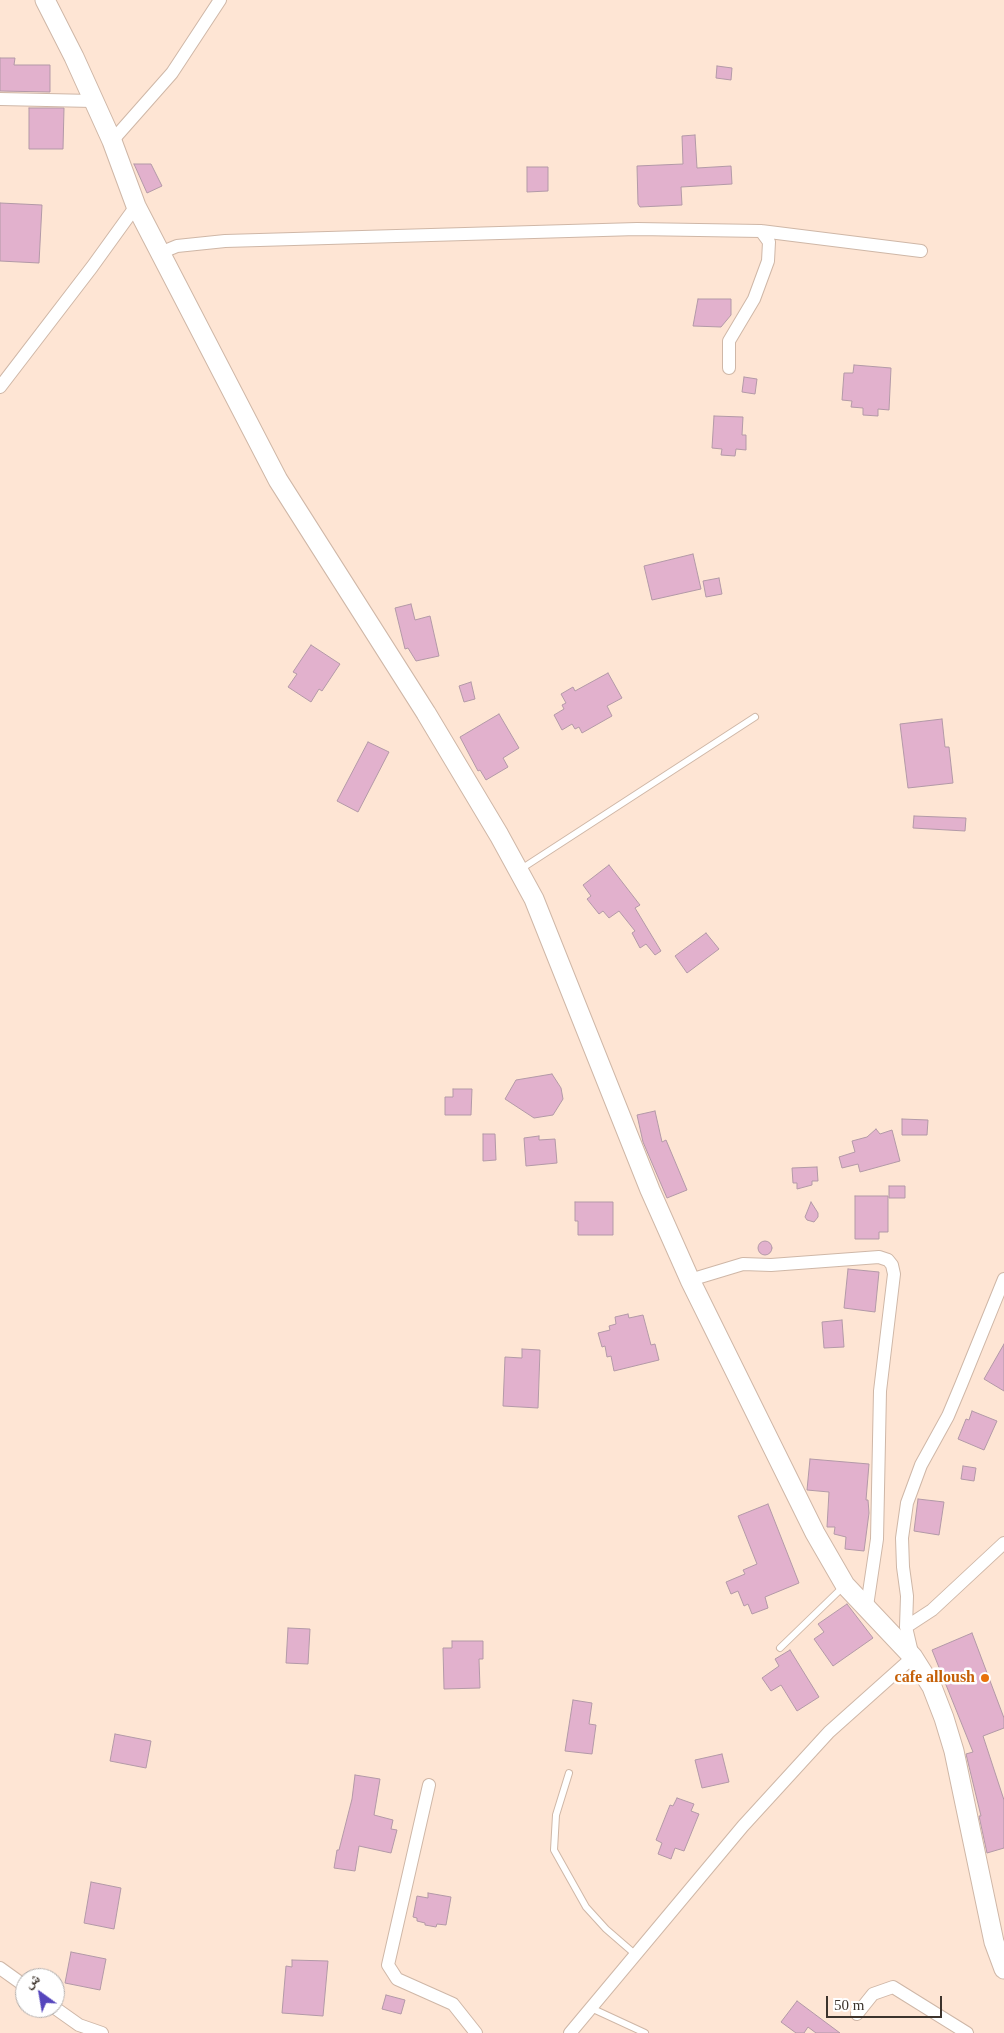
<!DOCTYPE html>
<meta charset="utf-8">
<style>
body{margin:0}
#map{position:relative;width:1004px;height:2033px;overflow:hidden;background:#fee5d4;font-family:"Times New Roman","Noto Naskh Arabic",serif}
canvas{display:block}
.north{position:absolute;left:15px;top:1968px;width:50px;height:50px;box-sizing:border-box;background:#fff;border:1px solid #b1adab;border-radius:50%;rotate:328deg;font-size:14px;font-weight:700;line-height:20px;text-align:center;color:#3c332c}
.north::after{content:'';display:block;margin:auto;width:18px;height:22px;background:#5545bc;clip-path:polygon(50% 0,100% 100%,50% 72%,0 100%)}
.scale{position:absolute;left:826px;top:1996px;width:116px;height:22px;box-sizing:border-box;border:2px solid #3c332c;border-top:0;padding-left:6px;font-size:15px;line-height:18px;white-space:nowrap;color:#3c332c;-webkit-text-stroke:4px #fff;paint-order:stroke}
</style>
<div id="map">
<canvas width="1004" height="2033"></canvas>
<div class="north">ش</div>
<div class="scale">50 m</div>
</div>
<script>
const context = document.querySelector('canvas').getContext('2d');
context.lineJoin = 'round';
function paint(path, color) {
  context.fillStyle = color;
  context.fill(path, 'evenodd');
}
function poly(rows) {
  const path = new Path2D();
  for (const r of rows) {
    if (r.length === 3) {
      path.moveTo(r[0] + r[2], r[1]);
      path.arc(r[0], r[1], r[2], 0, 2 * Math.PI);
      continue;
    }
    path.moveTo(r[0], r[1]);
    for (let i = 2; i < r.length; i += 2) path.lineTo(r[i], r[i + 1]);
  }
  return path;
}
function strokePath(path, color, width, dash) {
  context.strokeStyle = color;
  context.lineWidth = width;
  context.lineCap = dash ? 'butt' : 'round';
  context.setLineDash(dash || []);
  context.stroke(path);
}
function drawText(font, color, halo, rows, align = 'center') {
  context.font = font + ' "Times New Roman",serif';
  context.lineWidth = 5;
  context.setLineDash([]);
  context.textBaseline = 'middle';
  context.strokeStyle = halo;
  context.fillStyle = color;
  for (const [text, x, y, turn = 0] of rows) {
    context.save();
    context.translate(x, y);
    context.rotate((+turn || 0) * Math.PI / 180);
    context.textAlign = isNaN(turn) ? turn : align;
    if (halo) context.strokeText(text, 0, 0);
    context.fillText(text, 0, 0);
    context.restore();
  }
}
const building = poly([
 [0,58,15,58,14,65,50,65,50,92,0,91,0,58],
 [717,66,732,68,731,80,716,78,717,66],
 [29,108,64,108,63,149,29,149,29,108],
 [695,135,697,168,731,166,732,184,681,187,682,205,640,207,638,204,637,166,683,164,682,136,695,135],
 [134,164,151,164,162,186,147,193,134,164],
 [527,167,548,167,548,191,527,192,527,167],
 [0,203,42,205,39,263,0,261,0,203],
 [698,299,731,299,731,315,721,327,693,326,698,299],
 [854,365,891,368,889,410,878,409,878,416,863,415,863,408,851,407,852,401,842,400,844,373,853,373,854,365],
 [744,377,757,379,755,394,742,392,744,377],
 [714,416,743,417,742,435,746,435,746,450,736,449,735,456,721,455,722,449,712,448,714,416],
 [693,554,701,589,652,600,644,566,693,554],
 [719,578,722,594,706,597,703,581,719,578],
 [411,604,415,620,430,616,439,656,416,661,408,648,405,649,395,608,411,604],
 [311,645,340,664,322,691,319,689,311,702,288,687,297,674,293,672,311,645],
 [608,673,622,698,607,706,612,716,582,733,579,727,575,729,572,724,562,730,554,715,564,709,562,705,566,703,561,694,573,687,575,691,608,673],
 [471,682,475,699,464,702,459,686,471,682],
 [499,714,519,748,503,758,508,767,486,780,480,770,478,771,460,737,499,714],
 [942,719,945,747,949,747,953,783,908,788,900,724,942,719],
 [368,742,389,752,358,812,337,801,368,742],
 [914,816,966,818,965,831,913,828,914,816],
 [609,865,640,905,635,908,661,951,655,955,646,944,640,948,632,933,635,931,619,911,609,918,603,911,599,914,587,899,591,896,583,885,609,865],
 [706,933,719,949,687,973,675,956,706,933],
 [552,1074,561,1088,563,1099,553,1115,534,1118,505,1099,516,1080,552,1074],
 [453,1089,472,1089,471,1115,445,1115,445,1097,453,1097,453,1089],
 [655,1111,662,1142,666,1140,687,1190,667,1198,643,1142,637,1115,655,1111],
 [902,1119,928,1120,927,1135,902,1135,902,1119],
 [876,1129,880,1134,892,1130,900,1161,860,1172,858,1164,842,1168,839,1157,855,1152,852,1141,867,1137,876,1129],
 [483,1134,495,1134,496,1160,483,1161,483,1134],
 [539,1136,539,1140,555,1139,557,1163,526,1166,524,1138,539,1136],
 [817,1167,818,1181,812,1181,812,1185,797,1189,797,1183,793,1183,792,1168,817,1167],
 [889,1186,905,1186,905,1198,889,1198,889,1186],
 [855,1196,888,1196,888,1232,879,1232,879,1239,855,1239,855,1196],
 [575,1202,613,1202,613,1235,578,1235,578,1221,575,1221,575,1202],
 [811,1202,818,1213,818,1217,814,1222,807,1220,805,1217,811,1202],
 [765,1248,7],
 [848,1269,879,1272,875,1312,844,1308,848,1269],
 [628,1314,629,1318,643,1315,651,1345,655,1344,659,1360,614,1371,611,1356,607,1357,605,1346,602,1347,598,1333,610,1330,609,1326,616,1324,615,1317,628,1314],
 [842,1320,844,1347,824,1348,822,1322,842,1320],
 [1004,1344,1004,1391,984,1379,1004,1344],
 [522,1349,540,1350,538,1408,503,1406,505,1357,522,1358,522,1349],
 [972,1411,997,1421,984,1450,958,1439,966,1419,969,1420,972,1411],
 [810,1459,869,1464,866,1500,868,1500,869,1513,864,1551,845,1549,846,1537,834,1534,835,1527,827,1527,829,1492,807,1490,810,1459],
 [963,1466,976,1468,974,1481,961,1479,963,1466],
 [918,1499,944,1502,939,1535,914,1531,918,1499],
 [768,1504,799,1583,765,1597,768,1608,752,1614,748,1604,744,1606,738,1591,731,1594,726,1582,745,1574,743,1570,757,1564,738,1516,768,1504],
 [847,1604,873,1638,833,1666,814,1639,824,1632,818,1624,847,1604],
 [288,1628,310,1629,308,1664,286,1663,288,1628],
 [972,1633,1004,1718,1004,1728,983,1736,1004,1800,1004,1848,987,1853,979,1816,981,1816,966,1754,973,1752,932,1650,972,1633],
 [452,1641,483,1641,483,1659,479,1659,480,1688,444,1689,443,1648,452,1648,452,1641],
 [790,1650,819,1697,797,1711,781,1685,771,1691,762,1678,779,1666,775,1659,790,1650],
 [573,1700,592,1703,589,1724,596,1725,592,1754,565,1751,573,1700],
 [115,1734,151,1741,146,1768,110,1761,115,1734],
 [722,1754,729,1782,702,1788,695,1760,722,1754],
 [355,1775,380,1779,374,1815,393,1820,391,1829,397,1830,391,1853,359,1846,355,1871,334,1868,337,1850,339,1850,352,1799,355,1775],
 [677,1798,694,1804,691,1811,699,1814,684,1851,675,1848,671,1859,658,1854,662,1843,656,1840,670,1805,673,1806,677,1798],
 [91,1882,121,1888,114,1929,84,1923,91,1882],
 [428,1893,451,1897,446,1925,437,1924,436,1927,425,1925,425,1923,417,1921,417,1918,413,1917,417,1896,428,1898,428,1893],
 [71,1952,106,1959,100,1990,65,1983,71,1952],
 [292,1960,328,1961,323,2016,282,2013,286,1966,292,1967,292,1960],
 [386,1995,405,2000,401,2014,382,2009,386,1995],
 [797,2001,840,2033,816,2033,808,2027,804,2033,796,2033,781,2022,797,2001]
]);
const lane = poly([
 [521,869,755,717],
 [780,1648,844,1586],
 [569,1773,556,1815,554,1850,586,1907,606,1929,636,1955],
 [591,2008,645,2033]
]);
const street = poly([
 [0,99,93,101],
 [112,141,172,73,220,0],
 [160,253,177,246,225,241,637,229,761,231,921,251],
 [729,368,729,341,754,299,768,261,769,242,761,231],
 [0,387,92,267,136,206],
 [690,1280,743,1264,771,1265,879,1257,888,1260,892,1265,894,1274,880,1391,877,1539,867,1606],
 [906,1627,932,1610,1004,1543],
 [429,1785,388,1965,397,1979,453,2004,476,2033],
 [0,1968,25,1986],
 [55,2008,79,2025,102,2033],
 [857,2014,873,1994,893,1987,967,2033],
 [570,2033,743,1826,829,1732,913,1657,906,1627,907,1596,903,1567,902,1538,907,1503,921,1465,948,1416,961,1385,1004,1279]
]);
const secondary = poly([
 [45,0,74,57,112,141,136,206,278,480,426,713,499,835,534,899,650,1190,690,1280,815,1533,845,1585,913,1657,932,1687,944,1718,954,1751,994,1942,1004,1969]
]);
const markers = [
 [985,1678,5,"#e8710a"]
];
const foodNames = [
 ["cafe alloush",975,1678]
];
paint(building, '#e2b1cd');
strokePath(building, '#b399a7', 1);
strokePath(lane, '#cfb7a7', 8);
strokePath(street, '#cfb7a7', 14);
strokePath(secondary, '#cfb7a7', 21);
strokePath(lane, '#fff', 6);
strokePath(street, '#fff', 12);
strokePath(secondary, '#fff', 19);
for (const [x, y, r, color] of markers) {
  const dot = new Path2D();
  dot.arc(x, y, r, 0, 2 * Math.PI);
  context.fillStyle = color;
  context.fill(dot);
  strokePath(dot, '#fff', 2);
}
drawText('bold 16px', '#c56008', '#fff', foodNames, 'right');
</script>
